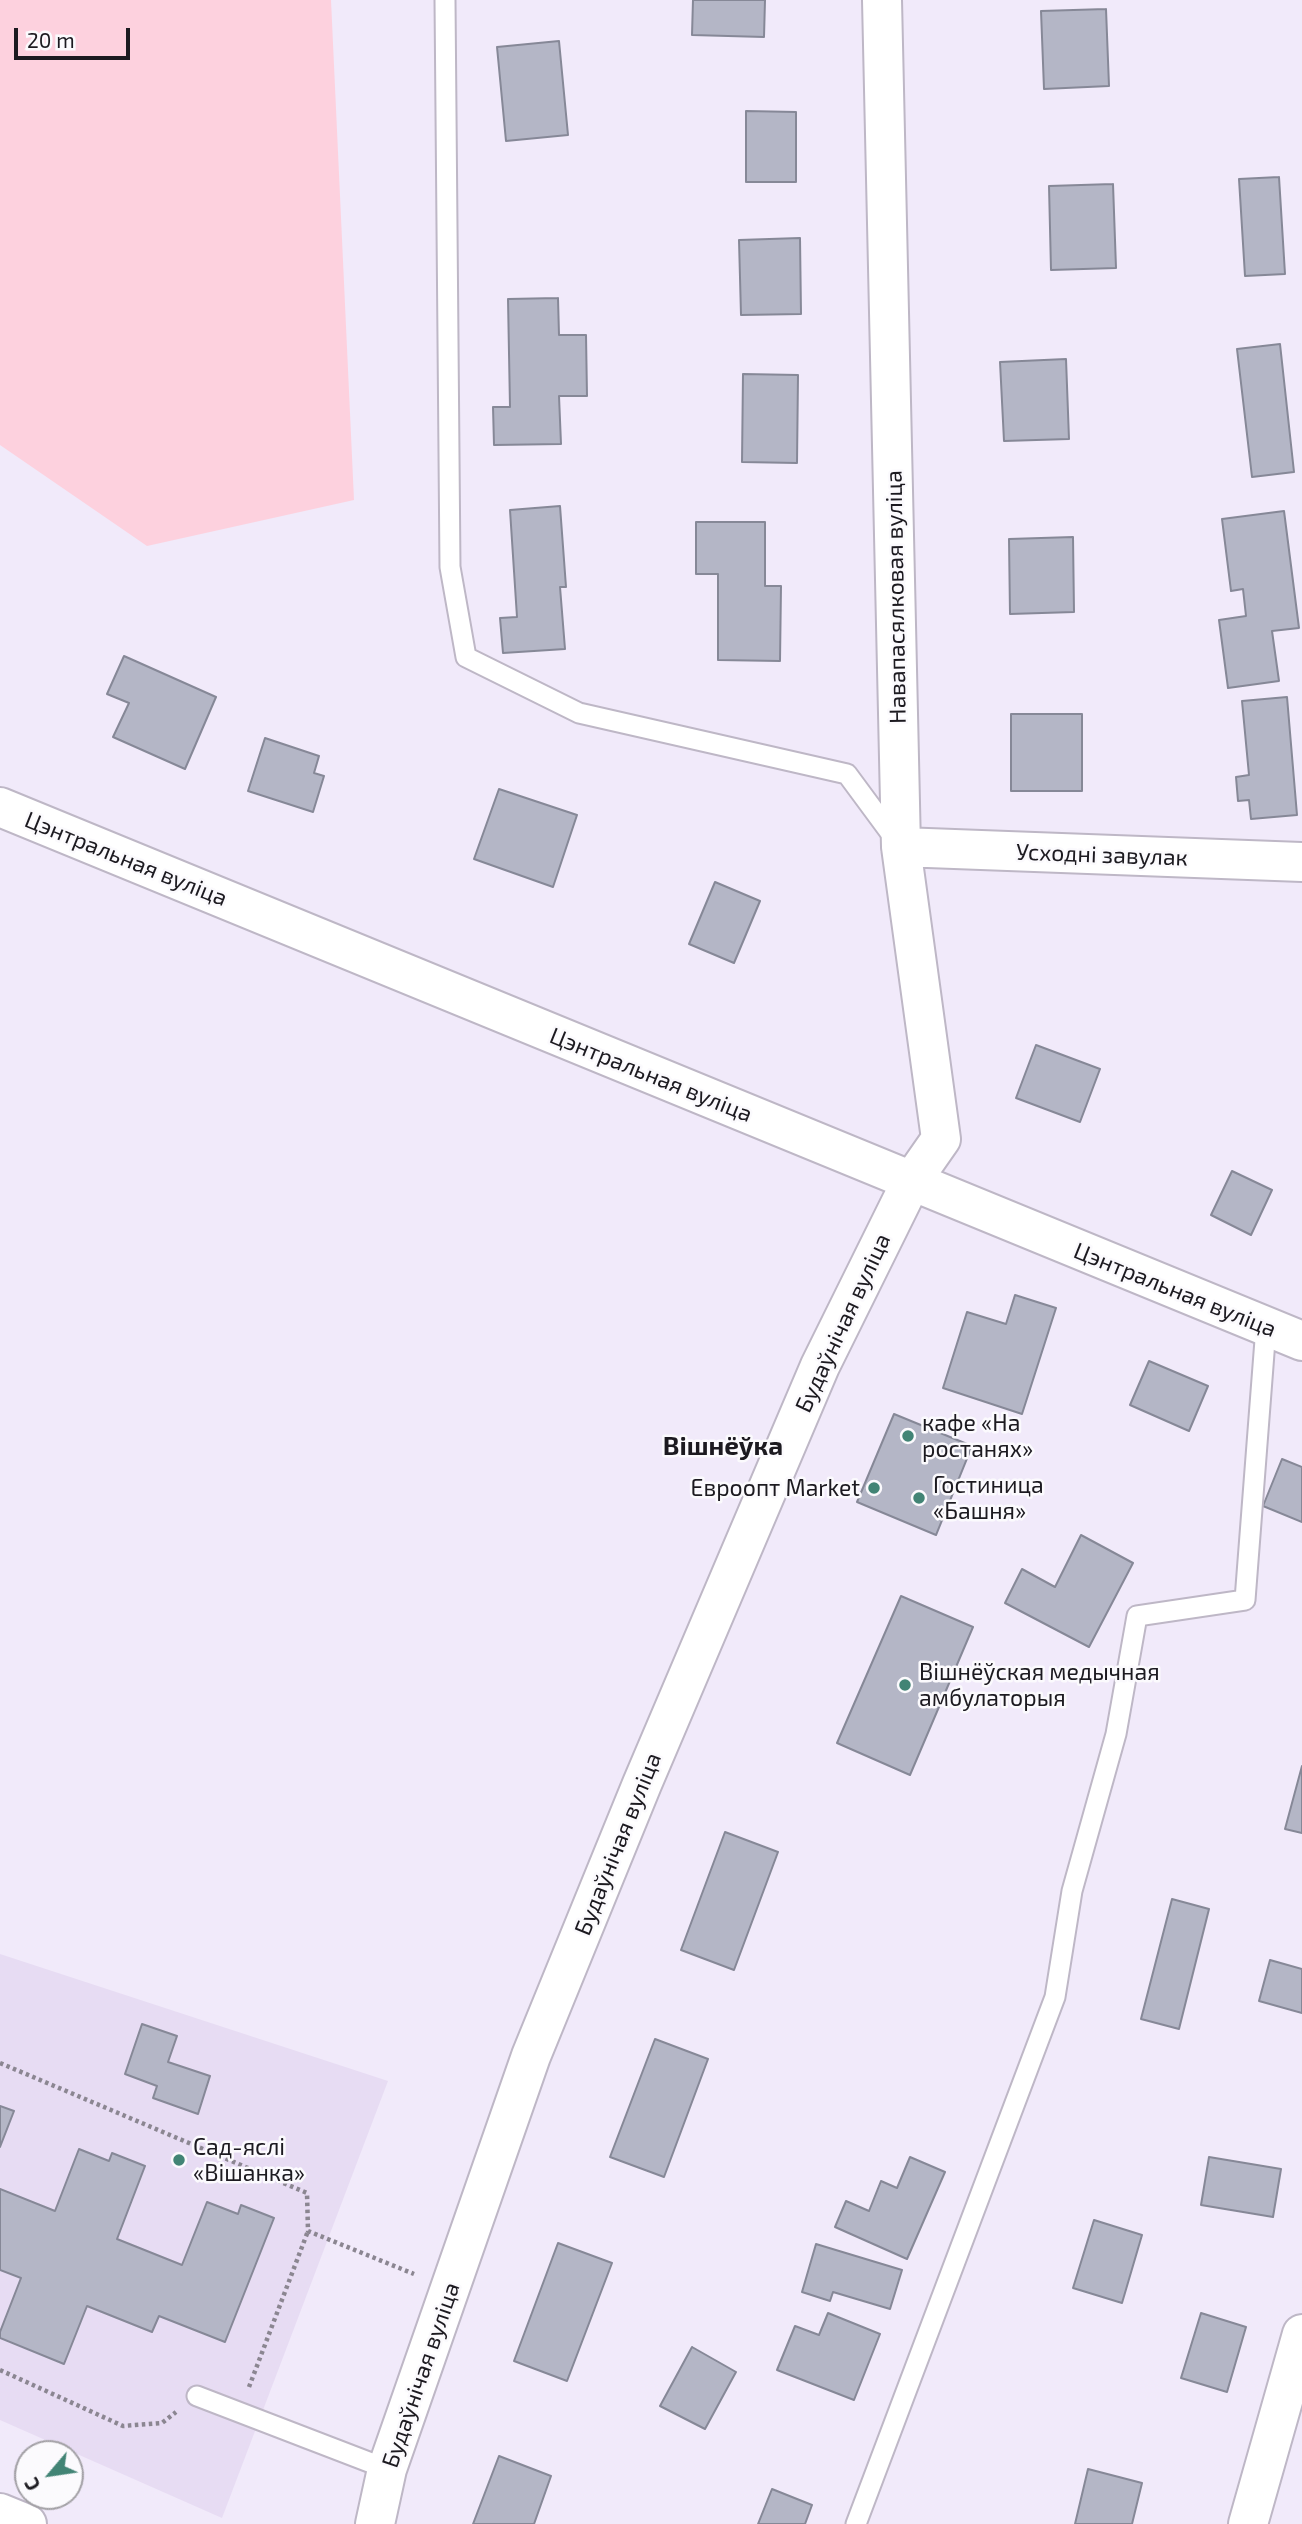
<!DOCTYPE html>
<meta charset="utf-8">
<style>
body{margin:0}
#map{position:relative;width:1302px;height:2524px;overflow:hidden;background:#f1eafa;font-family:"Exo 2",sans-serif}
canvas{display:block}
.north{position:absolute;left:14px;top:2440px;width:70px;height:70px;box-sizing:border-box;background:#fbfafd;border:2px solid #a2a0a5;border-radius:50%;rotate:241deg;font-size:19px;font-weight:700;line-height:28px;text-align:center;color:#1c1a20}
.north::after{content:'';display:block;margin:auto;width:24px;height:32px;background:#428475;clip-path:polygon(50% 0,100% 100%,50% 72%,0 100%)}
.scale{position:absolute;left:14px;top:28px;width:116px;height:32px;box-sizing:border-box;border:4px solid #1c1a20;border-top:0;padding-left:9px;font-size:21px;line-height:24px;white-space:nowrap;color:#1c1a20;-webkit-text-stroke:5px #fbfafd;paint-order:stroke}
</style>
<div id="map">
<canvas width="1302" height="2524"></canvas>
<div class="north">С</div>
<div class="scale">20 m</div>
</div>
<script>
const context = document.querySelector('canvas').getContext('2d');
context.lineJoin = 'round';
function paint(path, color) {
  context.fillStyle = color;
  context.fill(path, 'evenodd');
}
function poly(rows) {
  const path = new Path2D();
  for (const r of rows) {
    path.moveTo(r[0], r[1]);
    for (let i = 2; i < r.length; i += 2) path.lineTo(r[i], r[i + 1]);
  }
  return path;
}
function strokePath(path, color, width, dash) {
  context.strokeStyle = color;
  context.lineWidth = width;
  context.lineCap = dash ? 'butt' : 'round';
  context.setLineDash(dash || []);
  context.stroke(path);
}
function drawText(font, color, halo, rows, align = 'center') {
  context.font = font + ' "Exo 2",sans-serif';
  context.lineWidth = 5;
  context.setLineDash([]);
  context.textBaseline = 'middle';
  context.strokeStyle = halo;
  context.fillStyle = color;
  for (const [text, x, y, turn = 0] of rows) {
    context.save();
    context.translate(x, y);
    context.rotate((+turn || 0) * Math.PI / 180);
    context.textAlign = isNaN(turn) ? turn : align;
    if (halo) context.strokeText(text, 0, 0);
    context.fillText(text, 0, 0);
    context.restore();
  }
}
const built = poly([
 [0,1954,388,2081,222,2518,0,2420]
]);
const green = poly([
 [0,0,331,0,354,500,147,546,0,445]
]);
const building = poly([
 [693,0,765,0,764,37,692,35,693,0],
 [1106,9,1109,86,1044,89,1041,11,1106,9],
 [559,41,568,135,506,141,497,47,559,41],
 [746,111,796,112,796,182,746,182,746,111],
 [1279,177,1285,274,1245,276,1239,179,1279,177],
 [1113,184,1116,268,1051,270,1049,186,1113,184],
 [800,238,801,314,741,315,739,240,800,238],
 [558,298,559,335,586,335,587,396,559,396,561,444,494,445,493,407,510,407,508,299,558,298],
 [1280,344,1294,472,1252,477,1237,349,1280,344],
 [1066,359,1069,439,1004,441,1000,362,1066,359],
 [743,374,798,375,797,463,742,462,743,374],
 [560,506,566,587,560,587,565,649,503,653,500,618,517,617,510,510,560,506],
 [1284,511,1299,628,1272,631,1279,681,1228,688,1219,620,1246,616,1243,589,1231,591,1222,519,1284,511],
 [696,522,765,522,765,586,781,586,780,661,718,660,718,574,696,574,696,522],
 [1073,537,1074,612,1010,614,1009,539,1073,537],
 [124,656,216,697,185,769,113,737,129,703,107,694,124,656],
 [1287,697,1297,815,1251,819,1249,800,1238,801,1236,777,1249,775,1242,701,1287,697],
 [1011,714,1082,714,1082,791,1011,791,1011,714],
 [265,738,319,756,314,773,324,776,313,812,248,791,265,738],
 [499,789,577,815,553,887,474,859,499,789],
 [715,882,760,901,734,963,689,944,715,882],
 [1036,1045,1100,1069,1080,1122,1016,1098,1036,1045],
 [1232,1171,1272,1190,1251,1235,1211,1215,1232,1171],
 [1015,1295,1056,1308,1022,1414,943,1388,967,1312,1006,1324,1015,1295],
 [1149,1361,1208,1386,1189,1431,1130,1405,1149,1361],
 [894,1414,972,1446,936,1535,857,1502,894,1414],
 [1282,1459,1302,1467,1302,1522,1263,1506,1282,1459],
 [1081,1535,1133,1563,1089,1647,1005,1603,1022,1569,1055,1587,1081,1535],
 [901,1596,973,1627,910,1775,837,1743,901,1596],
 [1302,1766,1302,1833,1285,1829,1302,1766],
 [725,1832,778,1852,734,1970,681,1950,725,1832],
 [1172,1899,1209,1909,1179,2029,1141,2019,1172,1899],
 [1270,1960,1302,1969,1302,2013,1259,2001,1270,1960],
 [142,2024,177,2036,168,2062,210,2076,198,2114,153,2098,157,2086,125,2074,142,2024],
 [655,2039,708,2059,664,2177,610,2157,655,2039],
 [0,2106,14,2111,0,2147,0,2106],
 [79,2149,109,2161,112,2153,145,2166,117,2239,182,2265,207,2202,238,2214,241,2205,274,2218,225,2342,159,2316,152,2332,87,2306,64,2364,0,2338,0,2332,21,2278,0,2270,0,2189,55,2211,79,2149],
 [910,2157,945,2172,907,2259,835,2227,846,2201,869,2211,881,2181,897,2188,910,2157],
 [1209,2157,1281,2169,1273,2217,1201,2205,1209,2157],
 [1094,2220,1142,2235,1122,2303,1073,2288,1094,2220],
 [558,2243,612,2263,567,2381,514,2361,558,2243],
 [816,2244,902,2270,890,2309,833,2292,830,2301,802,2292,816,2244],
 [828,2313,880,2334,854,2400,777,2370,795,2326,819,2335,828,2313],
 [1201,2313,1246,2327,1227,2392,1181,2378,1201,2313],
 [692,2347,736,2372,705,2429,660,2406,692,2347],
 [499,2456,551,2476,534,2524,473,2524,499,2456],
 [1088,2469,1142,2483,1132,2524,1075,2524,1088,2469],
 [772,2489,812,2505,805,2524,758,2524,772,2489]
]);
const path = poly([
 [0,2063,307,2193,308,2231,414,2274],
 [0,2370,123,2426,162,2423,176,2412],
 [249,2387,308,2231]
]);
const service = poly([
 [445,0,450,567,466,657,579,713,847,774,895,839],
 [197,2396,387,2469],
 [856,2524,1055,1997,1072,1891,1116,1734,1137,1616,1245,1600,1266,1327]
]);
const minor = poly([
 [901,847,1302,862],
 [0,2513,27,2524],
 [375,2524,387,2469,531,2056,642,1784,820,1366,911,1182,941,1139,901,847,882,0]
]);
const tertiary = poly([
 [0,807,1302,1341],
 [1248,2524,1302,2334]
]);
const markers = [
 [908,1436,7,"#428475"],
 [874,1488,7,"#428475"],
 [919,1498,7,"#428475"],
 [905,1685,7,"#428475"],
 [179,2160,7,"#428475"]
];
const streetNames = [
 ["Навапасялковая вуліца",896,597,-91],
 ["Усходні завулак",1102,855,2],
 ["Цэнтральная вуліца",126,859,22],
 ["Цэнтральная вуліца",651,1075,22],
 ["Цэнтральная вуліца",1175,1290,22],
 ["Будаўнічая вуліца",843,1323,-65],
 ["Будаўнічая вуліца",618,1844,-68],
 ["Будаўнічая вуліца",421,2375,-71]
];
const poiNames = [
 ["кафе «На",922,1423],
 ["ростанях»",922,1449],
 ["Гостиница",933,1485],
 ["«Башня»",933,1511],
 ["Евроопт Market",860,1488,"right"],
 ["Вішнёўская медычная",919,1672],
 ["амбулаторыя",919,1698],
 ["Сад-яслі",193,2147],
 ["«Вішанка»",193,2173]
];
const quarterNames = [
 ["Вішнёўка",723,1446]
];
paint(built, '#e7dcf3');
paint(green, '#fdd1de');
paint(building, '#b4b6c6');
strokePath(building, '#868897', 2);
strokePath(service, '#beb7c6', 23);
strokePath(minor, '#beb7c6', 42);
strokePath(tertiary, '#beb7c6', 42);
strokePath(path, '#8b8691', 4.5, [3.5, 3.5]);
strokePath(service, '#fff', 19);
strokePath(minor, '#fff', 38);
strokePath(tertiary, '#fff', 38);
for (const [x, y, r, color] of markers) {
  const dot = new Path2D();
  dot.arc(x, y, r, 0, 2 * Math.PI);
  context.fillStyle = color;
  context.fill(dot);
  strokePath(dot, '#fbfafd', 2.5);
}
drawText('23px', '#1c1a20', '#fbfafd', streetNames);
drawText('23px', '#1c1a20', '#fbfafd', poiNames, 'left');
drawText('bold 26px', '#1c1a20', '#fbfafd', quarterNames);
</script>
